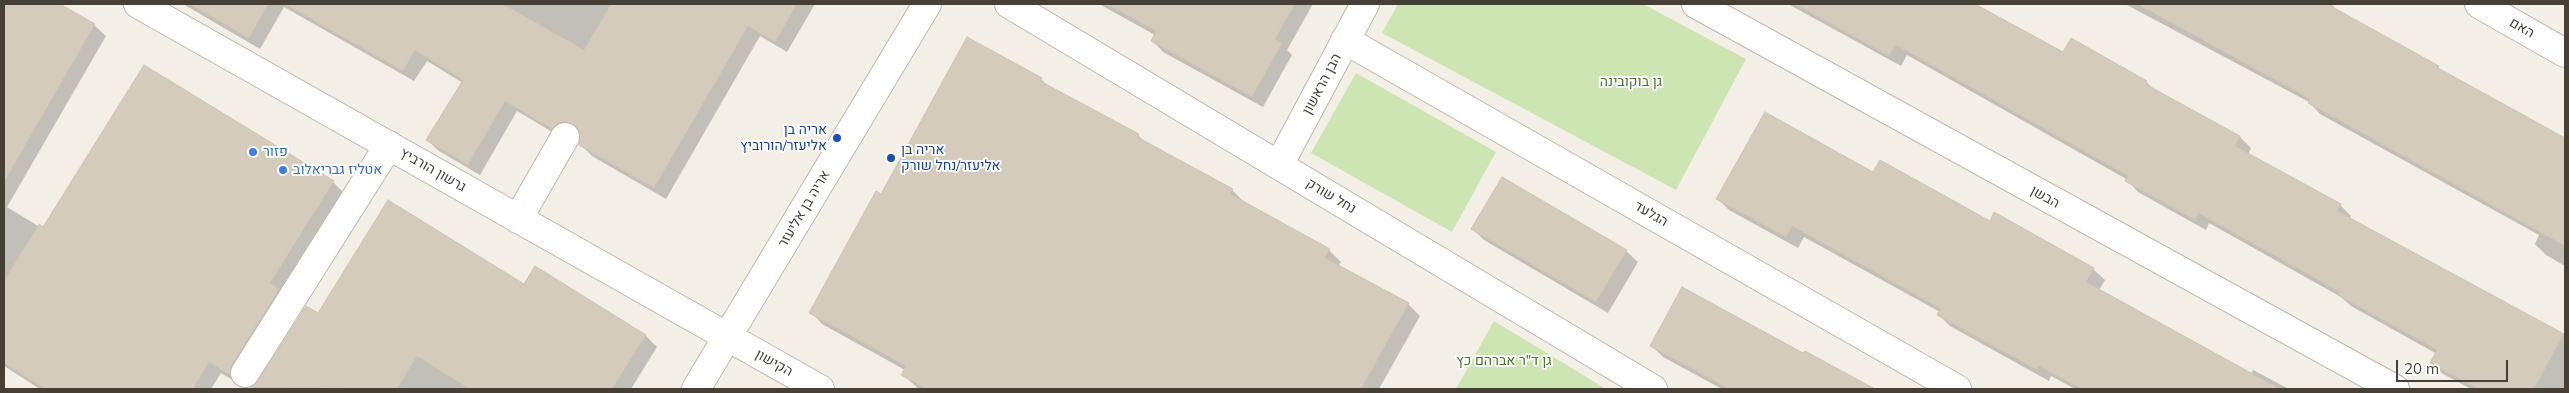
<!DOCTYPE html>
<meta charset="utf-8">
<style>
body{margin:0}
#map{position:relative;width:2569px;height:393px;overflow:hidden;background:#f3efe7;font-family:Mulish,sans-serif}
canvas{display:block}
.frame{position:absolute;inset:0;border:5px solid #453f36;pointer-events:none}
.scale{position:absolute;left:2396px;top:360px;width:112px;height:22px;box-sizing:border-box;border:2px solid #453f36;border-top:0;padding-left:6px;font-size:15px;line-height:18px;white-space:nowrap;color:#453f36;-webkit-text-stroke:4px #fff;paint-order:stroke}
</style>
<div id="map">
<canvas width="2569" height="393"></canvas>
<div class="frame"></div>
<div class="scale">20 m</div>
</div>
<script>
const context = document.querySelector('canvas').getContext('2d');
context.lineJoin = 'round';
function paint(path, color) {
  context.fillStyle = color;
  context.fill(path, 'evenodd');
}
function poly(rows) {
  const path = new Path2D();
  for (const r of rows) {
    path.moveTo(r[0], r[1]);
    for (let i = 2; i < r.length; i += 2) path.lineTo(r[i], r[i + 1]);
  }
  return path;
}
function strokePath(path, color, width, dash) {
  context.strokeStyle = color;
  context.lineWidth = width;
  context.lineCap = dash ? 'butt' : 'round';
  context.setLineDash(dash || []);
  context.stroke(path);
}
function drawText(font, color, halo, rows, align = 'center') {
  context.font = font + ' Mulish,Heebo,sans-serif';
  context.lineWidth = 4;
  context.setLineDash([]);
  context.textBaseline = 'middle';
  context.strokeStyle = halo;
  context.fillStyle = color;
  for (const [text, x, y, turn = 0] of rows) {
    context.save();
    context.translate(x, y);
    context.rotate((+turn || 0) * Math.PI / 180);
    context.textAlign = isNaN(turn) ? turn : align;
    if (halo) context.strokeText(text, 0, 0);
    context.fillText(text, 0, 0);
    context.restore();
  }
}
const green = poly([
 [1398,4,1643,4,1746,59,1676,190,1382,33],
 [1356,73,1496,152,1452,232,1311,153],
 [1494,321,1606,389,1456,389]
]);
const shadow = poly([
 [4,4,58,4,94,25,106,36,7,207,43,229,333,182,344,193,241,385,221,373,211,389,40,389,4,366],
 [183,4,442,4,460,14,466,4,815,4,787,52,760,36,666,199,592,156,580,144,581,134,577,132,564,139,517,111,480,175,439,151,427,140,463,83,427,61,414,81,284,7,260,49],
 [1099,4,1313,4,1287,50,1292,55,1263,107,1163,52,1152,40,1155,35],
 [1788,4,1973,4,2063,54,2146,82,2155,90,2240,137,2251,148,2248,154,2340,205,2351,216,2350,218,2563,335,2565,337,2565,389,2471,389,2443,374,2432,363,2437,354,2351,306,2341,297,2209,223,2206,230,2138,192,2128,180,1907,55,1901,66],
 [2125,4,2331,4,2339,12,2558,136,2565,143,2565,266,2546,255,2535,244,2539,235,2320,114,2309,102],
 [1041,79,1050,88,1138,135,1145,143,1232,190,1244,202,1329,250,1341,262,1338,266,1408,304,1420,316,1379,389,919,389,903,375,905,370,822,324,811,312,882,195],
 [1874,173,2093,269,2105,280,2099,290,2251,374,2253,370,2289,389,2075,389,2051,376,2049,381,1950,326,1939,315,1940,312,1804,237,1798,248,1729,210,1718,199],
 [1473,229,1626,251,1638,262,1608,313,1484,240],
 [536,267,646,336,657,347,631,389,252,388,259,382,318,315,524,286],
 [1683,289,1871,389,1722,389,1663,357,1652,346]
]);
const building = poly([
 [4,4,60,4,95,24,4,182,4,4],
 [189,4,268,4,249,38,189,4],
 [285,4,503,4,584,50,611,4,797,4,775,42,748,26,654,188,579,145,581,136,579,130,573,124,564,121,558,123,552,129,505,101,468,165,426,140,463,80,415,50,403,71,285,4],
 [1106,4,1295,4,1275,39,1282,43,1252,97,1151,41,1156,31,1106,4],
 [1795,4,1975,4,2063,52,2071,38,2147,81,2145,84,2240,136,2235,146,2341,204,2337,211,2564,334,2534,389,2478,389,2430,363,2437,350,2338,295,2340,292,2198,213,2195,220,2125,181,2128,176,1896,45,1889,56,1795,4],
 [2137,4,2327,4,2439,66,2438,68,2565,138,2565,246,2308,103,2310,99,2137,4],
 [967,37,1042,78,1040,81,1139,134,1137,137,1233,189,1230,194,1330,249,1325,258,1409,303,1361,389,926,389,901,375,906,366,809,313,876,191,881,194,967,37],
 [144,65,334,181,270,283,279,289,232,365,230,375,209,362,193,389,45,389,4,363,4,281,39,224,43,227,144,65],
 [1765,112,1873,172,1880,160,1990,221,1994,212,2094,268,2086,282,2280,389,2082,389,2039,366,2037,370,1937,315,1941,309,1792,226,1786,237,1716,199,1765,112],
 [1502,177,1627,250,1596,302,1471,229,1502,177],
 [388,200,524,284,535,266,646,335,612,389,470,389,417,356,397,389,250,387,258,381,306,306,318,313,388,200],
 [1682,287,1803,353,1805,351,1875,389,1729,389,1650,346,1682,287]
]);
const minor = poly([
 [138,4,820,389],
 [1009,4,1653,389],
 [1696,4,2395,389],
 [2479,4,2565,53],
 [1345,40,1957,389],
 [1279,165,1365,4],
 [518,219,565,137],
 [245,373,389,145],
 [696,389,927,4]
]);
const markers = [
 [837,138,5,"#1a4fb4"],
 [253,152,5,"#3f7fe0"],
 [891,158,5,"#1a4fb4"],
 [283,170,5,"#3f7fe0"]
];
const streetNames = [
 ["האם",2522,28,30],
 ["הבן הראשון",1322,84,-62],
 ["גרשון הורביץ",433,170,30],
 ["נחל שורק",1331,196,31],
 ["הבשן",2045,197,29],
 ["אריה בן אליעזר",804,209,-59],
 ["הגלעד",1651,214,30],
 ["הקישון",774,363,29]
];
const parkNames = [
 ["גן בוקובינה",1631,82],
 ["גן ד\"ר אברהם כץ",1504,361]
];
const transitNames = [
 ["אריה בן",827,130],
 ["אליעזר/הורוביץ",827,146],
 ["אריה בן",901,150,"left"],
 ["אליעזר/נחל שורק",901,166,"left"]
];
const shopNames = [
 ["פזור",263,152],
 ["אטליז גבריאלוב",293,170]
];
paint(green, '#cde5b2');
paint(shadow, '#0003');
paint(building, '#d4cbbd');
strokePath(building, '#cec3b0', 1);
strokePath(minor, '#beb7aa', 30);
strokePath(minor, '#fff', 28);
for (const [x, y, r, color] of markers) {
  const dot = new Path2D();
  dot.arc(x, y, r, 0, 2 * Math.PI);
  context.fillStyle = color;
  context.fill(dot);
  strokePath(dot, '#fff', 2);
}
drawText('14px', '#453f36', '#fff', streetNames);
drawText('14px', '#47742c', '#fff', parkNames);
drawText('14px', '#164399', '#fff', transitNames, 'right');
drawText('14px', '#366cbe', '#fff', shopNames, 'left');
</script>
